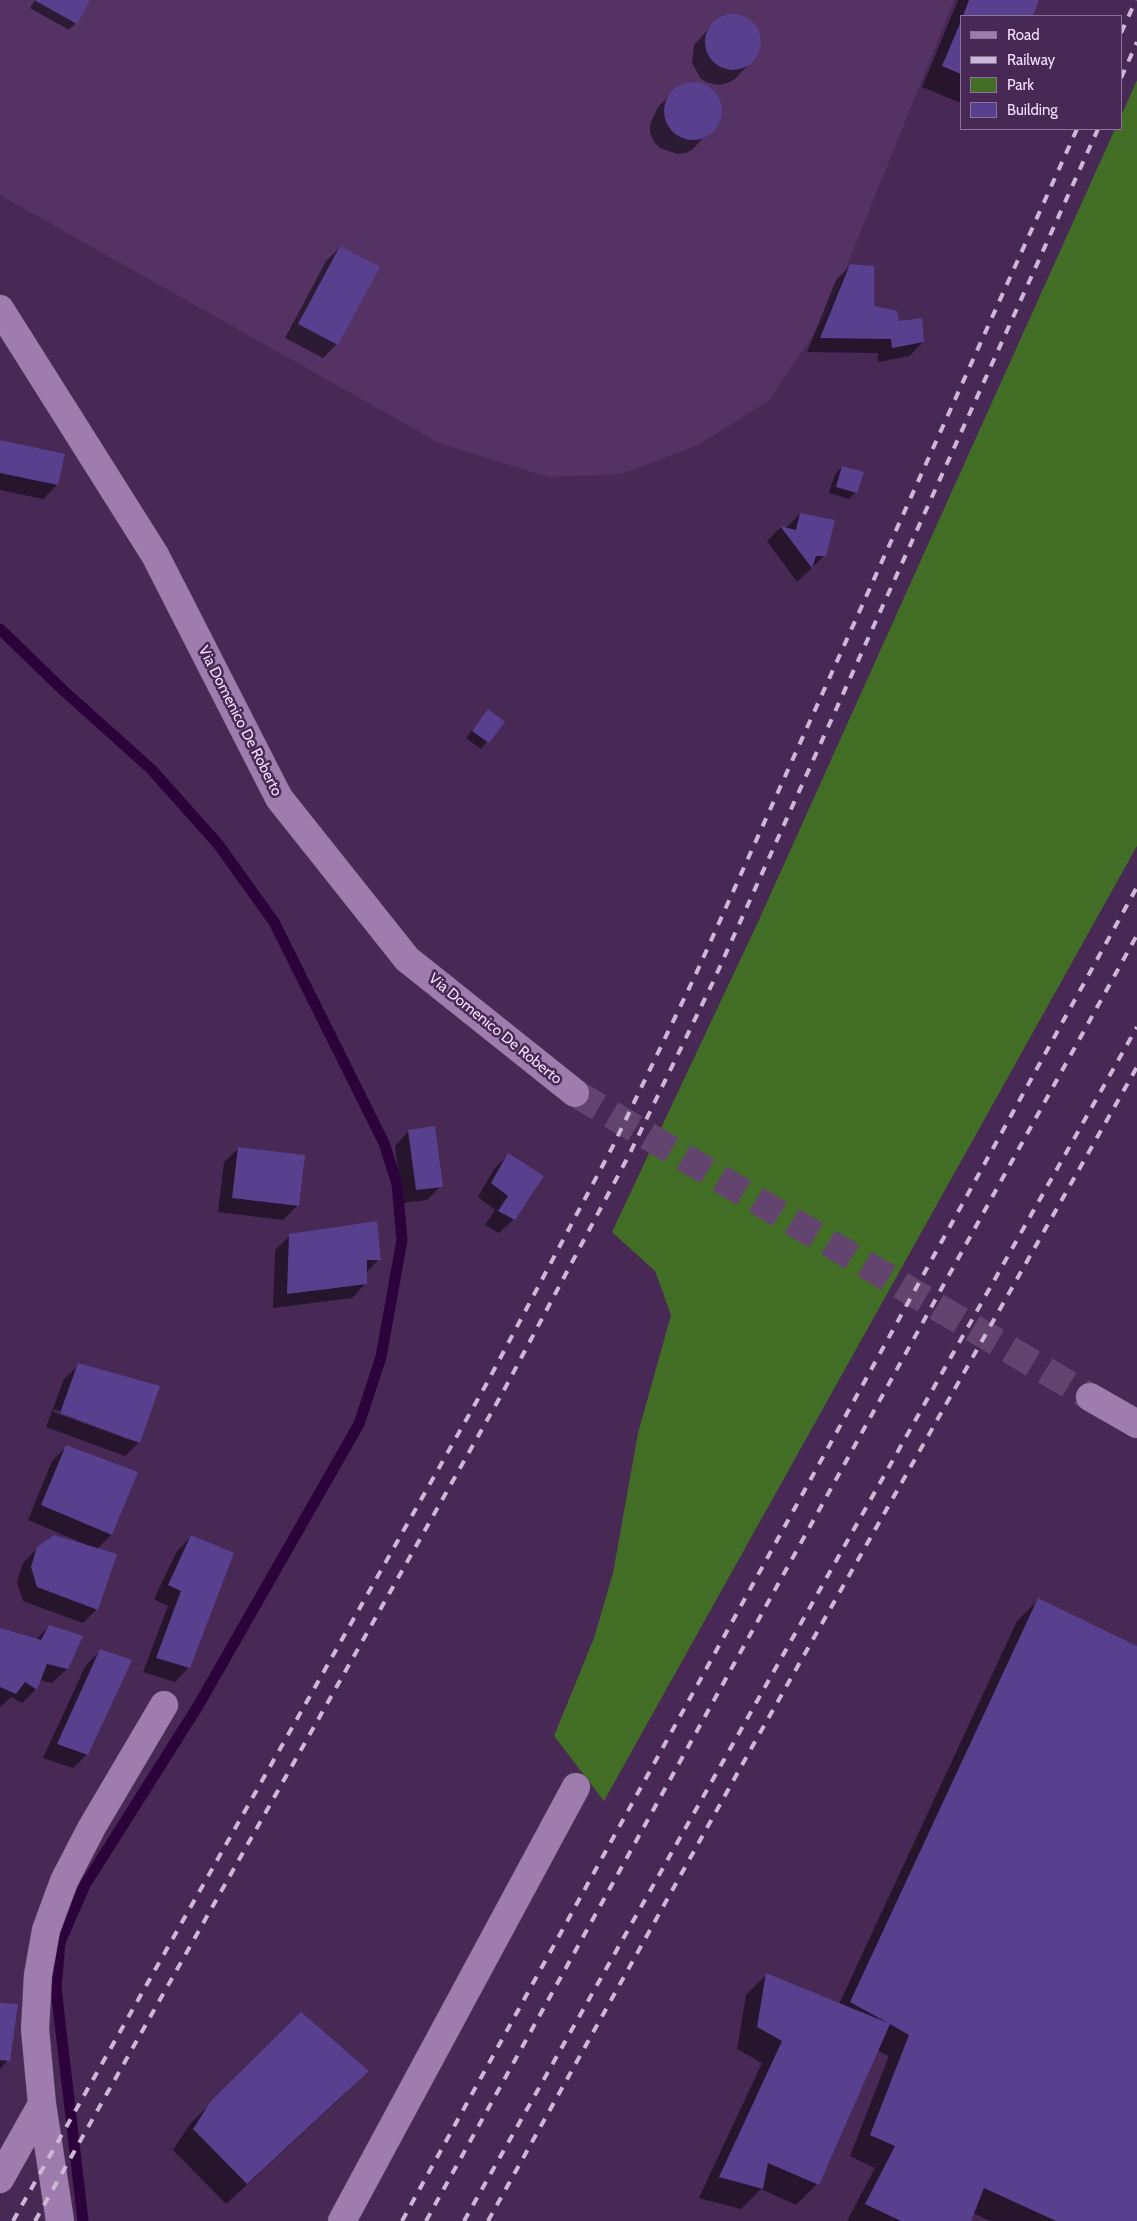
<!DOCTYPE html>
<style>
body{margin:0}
#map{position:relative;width:1137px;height:2221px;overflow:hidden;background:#482855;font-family:Cabin,sans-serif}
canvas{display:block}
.legend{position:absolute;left:960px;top:15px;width:162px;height:115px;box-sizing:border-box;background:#482855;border:1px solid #8c7298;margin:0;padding:6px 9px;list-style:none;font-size:15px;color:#f3e0fc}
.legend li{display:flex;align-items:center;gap:10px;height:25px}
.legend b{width:25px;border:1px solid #8c7298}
</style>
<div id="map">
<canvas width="1137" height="2221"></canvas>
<ul class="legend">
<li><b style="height:6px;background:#9f7cae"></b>Road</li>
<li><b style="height:6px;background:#cdb7d6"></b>Railway</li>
<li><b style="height:14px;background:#416d24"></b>Park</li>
<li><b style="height:14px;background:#58408f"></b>Building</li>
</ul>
</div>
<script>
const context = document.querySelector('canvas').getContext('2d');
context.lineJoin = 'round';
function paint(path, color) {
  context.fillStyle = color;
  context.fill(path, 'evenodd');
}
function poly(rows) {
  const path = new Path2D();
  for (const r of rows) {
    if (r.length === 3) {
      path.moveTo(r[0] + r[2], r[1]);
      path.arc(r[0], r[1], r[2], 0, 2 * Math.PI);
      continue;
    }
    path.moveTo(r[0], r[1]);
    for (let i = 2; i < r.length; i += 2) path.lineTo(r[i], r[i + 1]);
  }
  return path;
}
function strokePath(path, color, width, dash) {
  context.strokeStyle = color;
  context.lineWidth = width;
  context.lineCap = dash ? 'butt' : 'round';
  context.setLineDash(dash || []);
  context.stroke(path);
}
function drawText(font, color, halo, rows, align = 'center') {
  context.font = font + ' Cabin,sans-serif';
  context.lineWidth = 5;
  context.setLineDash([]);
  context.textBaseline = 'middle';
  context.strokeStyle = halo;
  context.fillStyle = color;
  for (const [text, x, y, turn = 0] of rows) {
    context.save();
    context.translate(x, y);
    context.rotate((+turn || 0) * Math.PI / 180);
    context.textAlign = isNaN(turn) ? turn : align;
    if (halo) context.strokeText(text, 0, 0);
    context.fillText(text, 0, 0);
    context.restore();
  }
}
const built = poly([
 [0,0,954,0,828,313,768,401,698,445,622,474,548,477,439,443,0,195]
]);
const green = poly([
 [1137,80,1137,846,604,1801,554,1736,594,1638,613,1573,638,1433,671,1315,655,1271,612,1232,758,922,1115,129,1121,129,1121,116]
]);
const shadow = poly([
 [35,0,89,0,76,23,69,30,30,8],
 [958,0,1038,0,1031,16,961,16,961,103,922,87],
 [731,15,747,19,758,32,761,40,756,57,735,79,727,83,718,85,709,83,701,79,692,63,694,45,714,23],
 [690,84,708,88,715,95,719,102,719,120,693,149,686,153,677,154,660,148,654,142,650,133,650,124,658,107,673,92,681,86],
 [340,247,337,344,323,358,285,338,326,261],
 [851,265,873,307,898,322,923,342,909,356,878,362,878,353,807,352,836,280],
 [0,442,57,485,43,499,0,490],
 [842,467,856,492,849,499,829,493,835,474],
 [800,514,825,555,797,582,767,541,781,527,786,528],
 [488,711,503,722,481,749,466,738],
 [409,1131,441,1186,427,1200,402,1203,395,1146],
 [239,1148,298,1205,283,1220,218,1212,224,1162],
 [508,1155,514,1219,499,1233,485,1225,495,1210,478,1197,494,1169],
 [290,1236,379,1259,366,1273,366,1283,352,1298,273,1308,275,1250],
 [79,1365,139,1442,125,1456,46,1427,64,1379],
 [54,1409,133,1438,133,1441,53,1412],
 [66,1447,111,1535,96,1550,97,1609,83,1623,23,1601,17,1582,23,1563,38,1548,87,1547,87,1545,28,1520,52,1461],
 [191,1537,189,1667,175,1682,143,1672,168,1606,154,1599,177,1551],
 [1038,1600,1137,1647,1137,2221,990,2221,973,2213,970,2221,847,2221,875,2168,850,2156,889,2056,877,2050,817,2184,796,2205,761,2189,741,2209,699,2198,762,2063,737,2049,746,1995,767,1974,839,2004,1017,1621],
 [49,1626,67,1669,52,1683,40,1680,36,1689,22,1703,11,1697,0,1707,0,1629,36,1640],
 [100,1651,87,1754,73,1768,43,1758,86,1665],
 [0,2004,8,2060,0,2069],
 [301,2013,347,2092,226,2204,173,2150,190,2124]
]);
const stream = poly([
 [0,629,64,691,151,769,218,844,274,922,384,1143,397,1184,402,1240,381,1357,359,1424,198,1706,85,1885,60,1942,56,1988,83,2221]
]);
const building = poly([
 [34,0,90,0,77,24],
 [969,0,1039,0,1033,16,963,16],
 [733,42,28],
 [961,21,961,74,942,66],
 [693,111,29],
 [340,246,380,267,338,345,298,324],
 [850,264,874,266,874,306,897,311,899,321,922,318,924,342,892,348,891,339,820,338],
 [0,440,65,454,58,485,0,473],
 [842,466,864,472,857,493,836,487],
 [800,513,835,520,826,556,816,556,812,568,780,526,796,530],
 [488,709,505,722,489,743,472,731],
 [435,1126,443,1187,416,1190,408,1130],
 [238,1147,305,1155,299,1206,232,1198],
 [508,1153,544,1176,515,1220,498,1211,508,1196,491,1183],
 [377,1221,381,1260,367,1260,367,1284,287,1294,289,1234],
 [78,1363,160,1386,140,1443,60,1413],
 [66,1445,138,1472,112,1535,41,1505],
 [54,1535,117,1554,98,1610,37,1587,31,1567,37,1547],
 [191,1535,234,1553,190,1668,156,1658,181,1591,168,1585],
 [1038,1598,1137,1646,1137,2221,1056,2221,984,2188,971,2221,901,2221,865,2204,895,2146,870,2135,909,2035,890,2024,819,2185,768,2163,763,2189,719,2177,782,2041,757,2027,766,1973,888,2023,850,2002],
 [49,1625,83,1636,68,1669,47,1664,37,1690,25,1682,16,1694,0,1687,0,1628,41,1640],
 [100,1649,132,1660,88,1755,57,1744],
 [0,2003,18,2004,10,2061,0,2060],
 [301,2012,369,2071,247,2184,193,2129,211,2101]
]);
const minorTunnel = poly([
 [575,1093,1090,1397]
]);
const minor = poly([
 [0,309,155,555,279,798,407,959,575,1093],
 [1090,1397,1137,1424],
 [0,2179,42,2104],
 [60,2221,42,2104,35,2029,38,1975,46,1930,64,1881,92,1827,164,1705],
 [342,2221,576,1787]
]);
const rail = poly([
 [1121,33,1136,0],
 [1121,78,1137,42],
 [13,2221,487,1383,613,1146,695,976,1077,129],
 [35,2221,503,1392,629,1155,713,982,1098,129],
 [402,2221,1137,887],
 [426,2221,1137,935],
 [464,2221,1137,1027],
 [488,2221,752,1747,1137,1067]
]);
const streetNames = [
 ["Via Domenico De Roberto",240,721,63],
 ["Via Domenico De Roberto",495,1029,39]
];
paint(built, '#553264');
paint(green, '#416d24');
paint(shadow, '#0007');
strokePath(stream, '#2b033a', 11);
paint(building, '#58408f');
strokePath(minorTunnel, '#62446e', 28, [28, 14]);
strokePath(minor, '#60456c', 29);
strokePath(minor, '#9f7cae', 28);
strokePath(rail, '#cdb7d6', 4, [9, 9]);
drawText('15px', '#f3e0fc', '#482855', streetNames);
</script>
